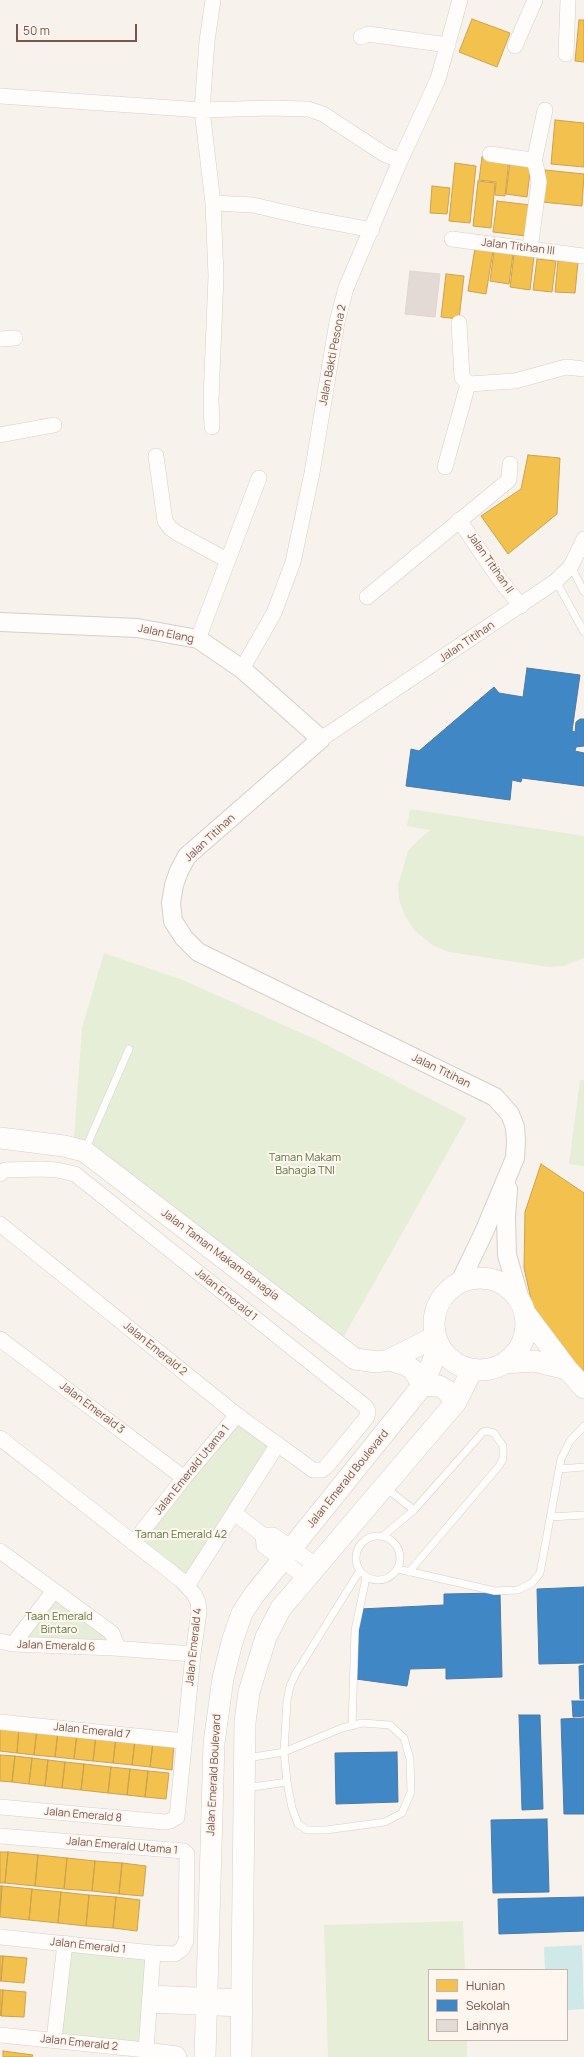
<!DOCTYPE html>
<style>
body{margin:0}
#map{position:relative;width:584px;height:2057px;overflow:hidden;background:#f8f2ed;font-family:Manrope,sans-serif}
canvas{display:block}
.legend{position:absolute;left:428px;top:1969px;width:140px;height:72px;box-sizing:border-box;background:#fff6ef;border:1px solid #c8b6ae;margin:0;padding:5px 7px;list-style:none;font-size:12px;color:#76564d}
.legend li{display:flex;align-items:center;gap:8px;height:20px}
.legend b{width:20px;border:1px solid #c8b6ae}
.scale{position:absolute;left:16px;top:24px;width:121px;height:18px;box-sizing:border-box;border:2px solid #76564d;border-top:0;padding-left:5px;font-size:12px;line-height:14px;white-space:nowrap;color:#76564d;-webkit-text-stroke:3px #fff6ef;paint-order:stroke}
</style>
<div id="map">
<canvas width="584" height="2057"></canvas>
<ul class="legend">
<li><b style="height:11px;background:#f2c14e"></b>Hunian</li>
<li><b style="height:11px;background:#3f88c5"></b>Sekolah</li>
<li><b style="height:11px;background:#e4dad5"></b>Lainnya</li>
</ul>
<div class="scale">50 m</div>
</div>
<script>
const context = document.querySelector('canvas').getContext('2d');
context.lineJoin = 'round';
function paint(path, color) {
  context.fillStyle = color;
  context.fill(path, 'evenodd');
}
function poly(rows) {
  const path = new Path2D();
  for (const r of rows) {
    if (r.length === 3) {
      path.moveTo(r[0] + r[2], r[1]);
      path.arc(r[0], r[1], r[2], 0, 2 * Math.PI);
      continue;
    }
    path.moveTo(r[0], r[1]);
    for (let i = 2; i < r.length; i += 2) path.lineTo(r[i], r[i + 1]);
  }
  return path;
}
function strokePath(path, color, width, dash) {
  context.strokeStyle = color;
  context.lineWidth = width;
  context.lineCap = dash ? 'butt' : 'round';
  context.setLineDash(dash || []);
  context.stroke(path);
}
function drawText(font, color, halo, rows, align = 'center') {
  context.font = font + ' Manrope,sans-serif';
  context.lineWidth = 4;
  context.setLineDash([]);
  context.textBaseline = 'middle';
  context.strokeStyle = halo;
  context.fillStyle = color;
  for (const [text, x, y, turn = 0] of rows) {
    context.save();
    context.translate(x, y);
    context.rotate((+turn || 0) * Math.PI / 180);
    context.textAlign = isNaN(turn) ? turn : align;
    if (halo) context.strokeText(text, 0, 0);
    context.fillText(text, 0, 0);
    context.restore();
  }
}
const green = poly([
 [410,809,584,836,584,958,563,966,549,967,449,952,432,945,415,931,405,916,399,900,398,885,408,851,418,840,430,830,407,826],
 [104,953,183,980,317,1040,467,1118,343,1338,74,1138,82,1028],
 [580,1080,584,1080,584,1166,569,1164],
 [237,1415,278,1444,187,1586,133,1543],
 [53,1592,112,1633,113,1648,13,1644],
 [463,1921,465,1970,429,1970,429,2040,467,2040,467,2057,328,2057,324,1925],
 [65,1943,153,1953,146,2050,54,2040]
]);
const water = poly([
 [582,1945,584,2009,567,2010,567,1970,545,1970,544,1947]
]);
const homes = poly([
 [472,19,510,33,497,67,459,52,472,19],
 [579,20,584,20,584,62,575,61,579,20],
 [555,120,584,123,584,167,551,164,555,120],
 [482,157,509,159,505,196,495,195,496,182,479,180,482,157],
 [510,161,531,164,527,197,506,194,510,161],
 [455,163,476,166,470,223,449,221,455,163],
 [545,170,584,174,582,206,542,202,545,170],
 [478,181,495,183,491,228,473,226,478,181],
 [432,186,450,188,447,214,430,213,432,186],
 [497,201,530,205,526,236,493,232,497,201],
 [475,248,493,251,486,294,468,291,475,248],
 [494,251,513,254,509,284,490,281,494,251],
 [514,254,534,257,530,290,510,287,514,254],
 [537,259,556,261,552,292,533,290,537,259],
 [558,260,578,262,575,293,555,292,558,260],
 [446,274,464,276,459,319,441,317,446,274],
 [528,455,560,458,557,514,508,554,481,516,521,489,528,455],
 [541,1164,584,1193,584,1377,533,1308,524,1268,525,1212,541,1164],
 [0,1725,19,1727,17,1753,0,1751,0,1725],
 [19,1727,37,1729,34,1755,17,1753,19,1727],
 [37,1729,58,1731,55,1757,34,1755,37,1729],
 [58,1731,77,1733,74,1759,55,1757,58,1731],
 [77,1733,96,1735,93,1761,74,1759,77,1733],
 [96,1735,116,1737,113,1763,93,1761,96,1735],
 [116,1737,135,1740,132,1765,113,1763,116,1737],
 [135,1740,153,1742,150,1767,132,1765,135,1740],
 [153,1742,174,1744,172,1770,150,1767,153,1742],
 [0,1755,15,1756,12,1782,0,1781,0,1755],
 [15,1756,32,1758,29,1784,12,1782,15,1756],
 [32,1758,48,1760,45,1786,29,1784,32,1758],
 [48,1760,65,1762,62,1788,45,1786,48,1760],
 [65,1762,84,1764,81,1790,62,1788,65,1762],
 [84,1764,111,1767,108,1793,81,1790,84,1764],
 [111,1767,130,1769,127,1795,108,1793,111,1767],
 [130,1769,148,1771,145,1797,127,1795,130,1769],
 [148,1771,169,1773,166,1799,145,1797,148,1771],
 [0,1852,8,1852,5,1883,0,1883,0,1852],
 [8,1852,38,1855,35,1886,5,1883,8,1852],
 [38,1855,67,1858,64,1889,35,1886,38,1855],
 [67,1858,95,1861,92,1891,64,1889,67,1858],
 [95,1861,122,1863,119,1894,92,1891,95,1861],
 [122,1863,146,1866,143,1896,119,1894,122,1863],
 [0,1886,2,1886,0,1910,0,1886],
 [2,1886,32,1889,29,1920,0,1917,2,1886],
 [32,1889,61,1892,58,1923,29,1920,32,1889],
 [61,1892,89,1895,86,1926,58,1923,61,1892],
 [89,1895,116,1897,113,1928,86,1926,89,1895],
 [116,1897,140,1900,137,1931,113,1928,116,1897],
 [0,1956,3,1956,1,1981,0,1981,0,1956],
 [3,1956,27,1958,24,1983,1,1981,3,1956],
 [0,1990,3,1990,1,2016,0,2015,0,1990],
 [3,1990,26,1992,24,2017,1,2016,3,1990],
 [3,2051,33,2055,32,2057,3,2057,3,2051]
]);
const schools = poly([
 [527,668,580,675,572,731,575,732,576,722,580,719,584,719,584,746,576,747,575,751,584,753,584,786,522,778,521,782,512,780,510,800,406,786,411,749,419,751,494,687,499,693,523,697,527,668],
 [584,1587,584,1663,539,1664,537,1589,584,1587],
 [500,1593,502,1677,446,1679,446,1668,410,1669,407,1686,356,1679,360,1609,444,1605,444,1594,500,1593],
 [584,1665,584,1699,580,1699,579,1666,584,1665],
 [572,1701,584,1701,584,1716,573,1717,572,1701],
 [519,1715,540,1715,543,1809,522,1810,519,1715],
 [584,1718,584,1814,564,1814,561,1719,584,1718],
 [397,1752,398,1802,336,1804,335,1753,397,1752],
 [547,1819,549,1892,493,1893,491,1820,547,1819],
 [584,1897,584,1931,499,1934,498,1899,584,1897]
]);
const building = poly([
 [410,271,440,274,435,317,405,314,410,271]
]);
const service = poly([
 [571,566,584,592],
 [556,581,584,632],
 [85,1150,129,1049],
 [559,1469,584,1467],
 [386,1488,414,1510],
 [551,1517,584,1515],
 [378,1558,22],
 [383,1536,414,1510,483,1432,487,1431,494,1433,503,1446,503,1459,499,1466,409,1572],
 [398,1569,495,1591,518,1590,532,1583,540,1573,561,1459,570,1441,584,1426],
 [352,1726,355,1630,366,1578],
 [247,1758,284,1752,342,1728,362,1723,390,1725,404,1738,410,1759,411,1792,402,1813,385,1822,326,1830,307,1830,298,1824,292,1808,287,1782,284,1752,287,1701,290,1686,296,1673,359,1572],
 [246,1788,287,1782]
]);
const minor = poly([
 [213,0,207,41,202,110,213,203,253,205,309,218,372,230],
 [361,37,368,34,448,45],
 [515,46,535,0],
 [566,54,568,0],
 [0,96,202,110,270,108,308,109,323,114,384,154,400,161],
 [490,154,532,160,536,166,539,182,530,249],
 [534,162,545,110],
 [452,239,584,256],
 [459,323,462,377,468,384,515,381,566,367,584,369],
 [0,339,15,338],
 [212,427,211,399,216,276,213,203],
 [0,435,54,425],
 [156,456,165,521,170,528,177,533,227,560],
 [445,467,468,384],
 [459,520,500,580,521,606],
 [367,597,509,480,510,464],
 [198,639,259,478],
 [242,669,274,613,293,562,312,473,337,322,346,288,400,161,438,79,460,0],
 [321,739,556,581,571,566,584,539],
 [0,1174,5,1170,41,1169,57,1170,75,1174,366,1407,368,1411,367,1417,326,1467,322,1470,313,1470,237,1415,0,1224],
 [0,1339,184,1478],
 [0,1438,181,1580,194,1594,198,1602,199,1612,193,1654,177,1817,170,1821,165,1822,0,1807],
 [234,1513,263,1535,273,1535,317,1566],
 [263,1535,264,1546,306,1578],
 [133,1543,184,1478,237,1415],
 [0,1551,112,1633,116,1643,113,1648],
 [187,1586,278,1444],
 [0,1641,13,1644,113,1648,193,1654],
 [13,1644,53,1592],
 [0,1722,184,1741],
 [0,1836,184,1851,187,1854,186,1941,182,1949,175,1954,153,1953,0,1937],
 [150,1993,241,1997],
 [150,2005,241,2009],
 [0,2035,146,2050,177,2054,179,2057],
 [54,2040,65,1943],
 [146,2050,153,1953]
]);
const tertiary = poly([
 [0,622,137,628,198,639,242,669,321,739,187,856,179,871,174,885,171,903,173,921,184,938,198,952,495,1097,510,1114,515,1127,516,1141,515,1158,484,1232,459,1284],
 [508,1189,506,1217,507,1255,521,1303]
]);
const secondary = poly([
 [0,1138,64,1146,84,1151,355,1359,377,1362,389,1360,435,1337],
 [480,1324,46],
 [525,1313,567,1369,584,1388],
 [389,1360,406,1365,413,1370,423,1385,439,1386,446,1390,456,1402],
 [505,1363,534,1361,567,1369],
 [205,2057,214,1743,223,1678,232,1642,242,1613,254,1595,423,1385,439,1346],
 [241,2057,245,1722,249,1692,266,1637,281,1608,456,1402,472,1370]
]);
const streetNames = [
 ["Jalan Titihan III",518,247,7],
 ["Jalan Bakti Pesona 2",333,355,-79],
 ["Jalan Titihan II",490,563,55],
 ["Jalan Elang",166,634,11],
 ["Jalan Titihan",467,642,-34],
 ["Jalan Titihan",210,838,-43],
 ["Jalan Titihan",441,1071,26],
 ["Jalan Taman Makam Bahagia",220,1255,37],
 ["Jalan Emerald 1",226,1295,39],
 ["Jalan Emerald 2",155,1349,39],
 ["Jalan Emerald 3",92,1408,37],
 ["Jalan Emerald Utama 1",192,1470,-51],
 ["Jalan Emerald Boulevard",348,1479,-51],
 ["Jalan Emerald 6",56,1646,2],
 ["Jalan Emerald 4",194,1647,-84],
 ["Jalan Emerald 7",92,1731,6],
 ["Jalan Emerald Boulevard",214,1775,-87],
 ["Jalan Emerald 8",83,1815,5],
 ["Jalan Emerald Utama 1",122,1846,5],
 ["Jalan Emerald 1",88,1946,6],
 ["Jalan Emerald 2",79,2043,6]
];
const parkNames = [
 ["Taman Makam",305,1158],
 ["Bahagia TNI",305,1171],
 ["Taman Emerald 42",181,1535],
 ["Taan Emerald",59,1617],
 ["Bintaro",59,1630]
];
paint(green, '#e7eed8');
paint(water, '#cfe9e8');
paint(homes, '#f2c14e');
strokePath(homes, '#cda14e', 1);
paint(schools, '#3f88c5');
strokePath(schools, '#5079a1', 1);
paint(building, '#e4dad5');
strokePath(building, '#e1d4cf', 1);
strokePath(service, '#d6ceca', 8);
strokePath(minor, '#d6ceca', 16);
strokePath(tertiary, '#d6ceca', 20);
strokePath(secondary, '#d7ceca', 22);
strokePath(service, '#fefdfc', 7);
strokePath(minor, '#fefdfc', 15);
strokePath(tertiary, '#fefdfc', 18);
strokePath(secondary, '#fefdfc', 21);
drawText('11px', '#76564d', '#fff6ef', streetNames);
drawText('11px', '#5c7b44', '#fff6ef', parkNames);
</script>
